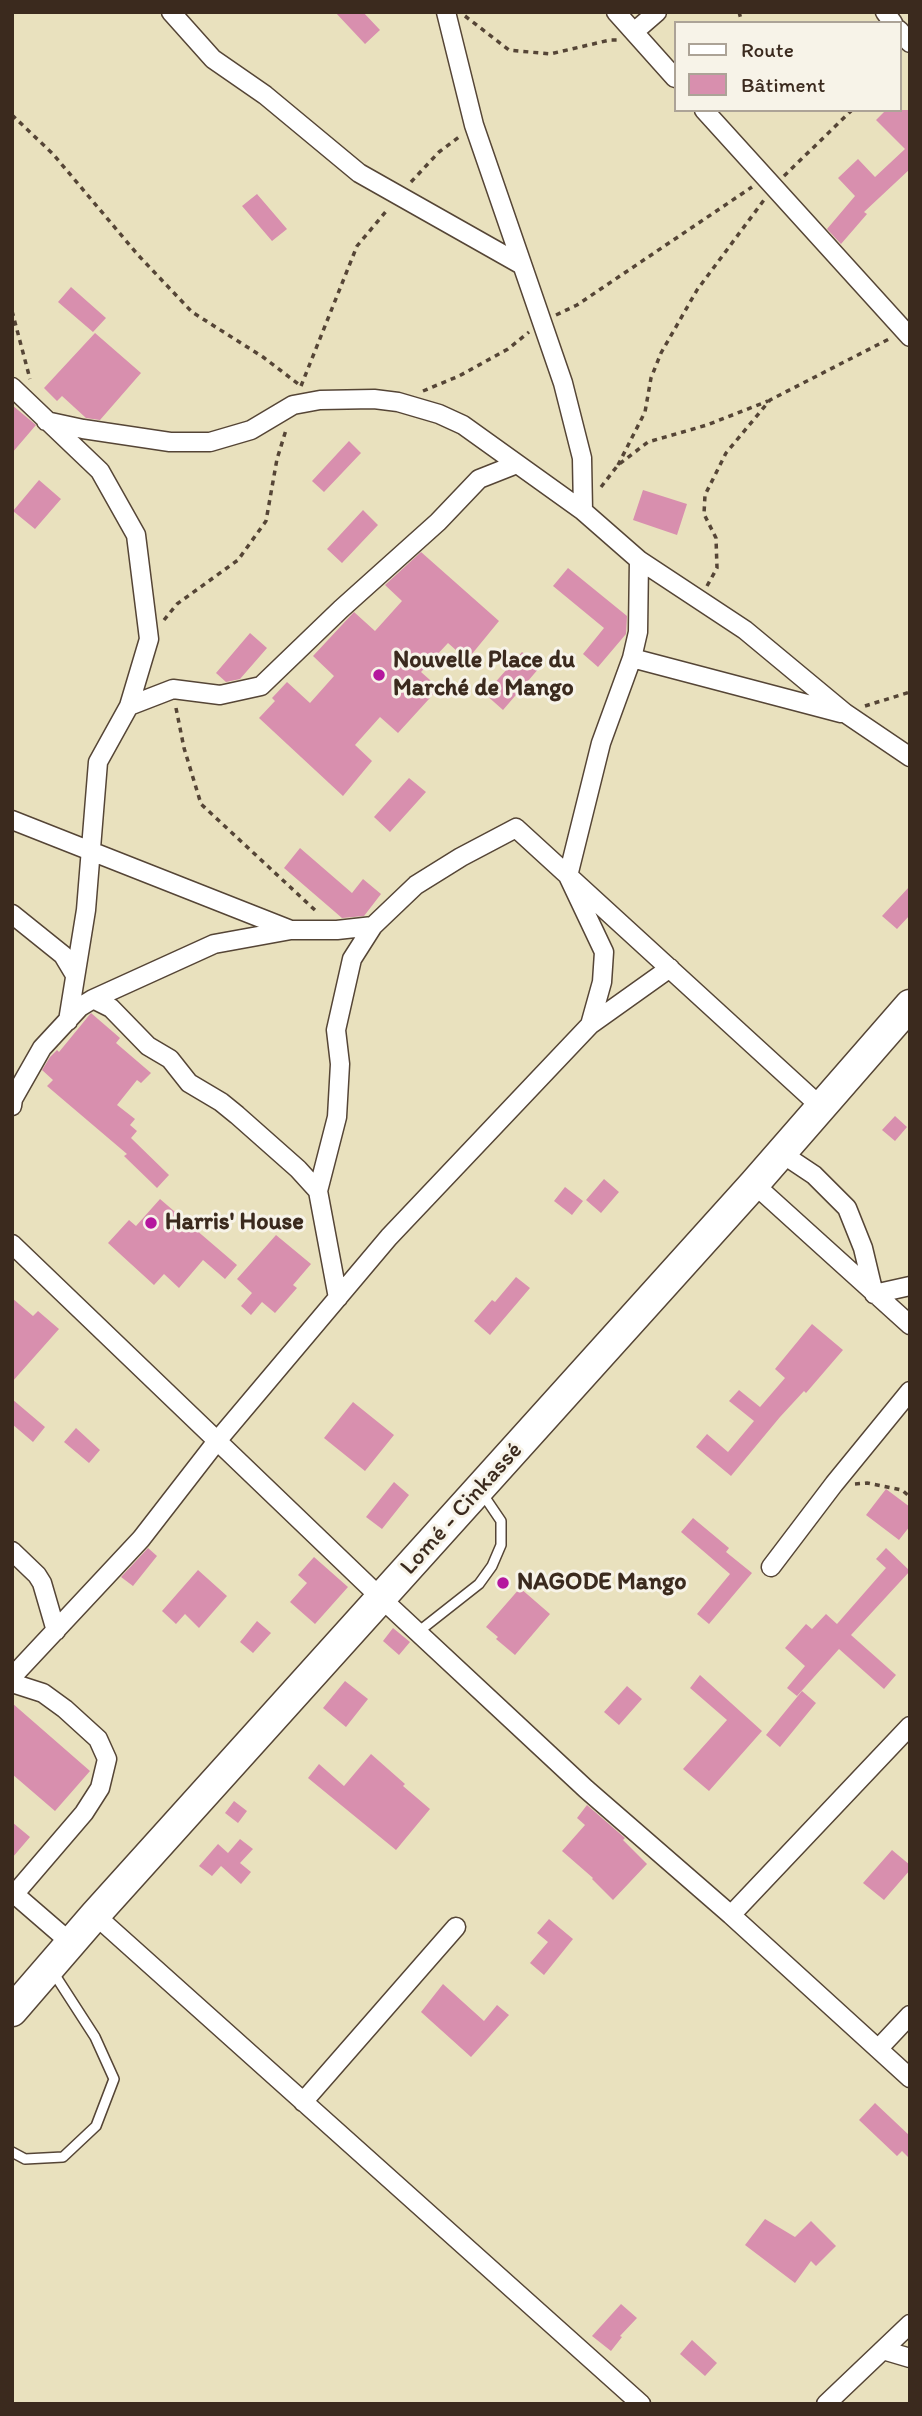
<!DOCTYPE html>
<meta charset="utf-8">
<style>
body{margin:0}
#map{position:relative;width:922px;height:2416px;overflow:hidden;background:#e9e1be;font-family:Itim,sans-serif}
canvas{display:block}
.frame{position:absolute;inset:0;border:14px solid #3b2a1e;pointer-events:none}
.legend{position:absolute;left:674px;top:21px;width:228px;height:91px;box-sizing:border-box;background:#f7f3e8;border:2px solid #aca397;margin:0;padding:9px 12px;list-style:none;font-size:21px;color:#3b2a1e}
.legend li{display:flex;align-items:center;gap:14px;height:35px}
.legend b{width:35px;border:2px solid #aca397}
</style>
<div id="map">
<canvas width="922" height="2416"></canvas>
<div class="frame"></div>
<ul class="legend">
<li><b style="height:9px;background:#fff"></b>Route</li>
<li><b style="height:19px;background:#d88fae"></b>Bâtiment</li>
</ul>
</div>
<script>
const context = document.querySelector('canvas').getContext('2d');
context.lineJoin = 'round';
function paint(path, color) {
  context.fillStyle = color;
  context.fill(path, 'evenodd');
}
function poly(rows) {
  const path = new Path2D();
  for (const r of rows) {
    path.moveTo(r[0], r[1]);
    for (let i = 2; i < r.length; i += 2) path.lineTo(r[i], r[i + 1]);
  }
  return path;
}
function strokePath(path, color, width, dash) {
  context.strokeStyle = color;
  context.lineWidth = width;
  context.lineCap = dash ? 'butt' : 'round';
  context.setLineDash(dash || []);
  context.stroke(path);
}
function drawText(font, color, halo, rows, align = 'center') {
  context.font = font + ' Itim,sans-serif';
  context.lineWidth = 6;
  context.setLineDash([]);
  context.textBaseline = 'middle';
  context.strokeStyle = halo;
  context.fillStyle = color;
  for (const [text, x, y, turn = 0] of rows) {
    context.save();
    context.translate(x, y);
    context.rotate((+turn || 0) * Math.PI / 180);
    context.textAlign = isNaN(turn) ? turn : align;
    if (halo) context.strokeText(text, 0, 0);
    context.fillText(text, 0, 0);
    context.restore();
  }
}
const building = poly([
 [335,12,363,12,380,30,365,44],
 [886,110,910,110,910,169,864,212,867,214,841,244,827,229,855,196,838,178,858,159,875,177,905,149,876,120],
 [257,194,287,229,272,241,242,206],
 [71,287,106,318,93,332,58,302],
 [95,333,141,373,100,420,86,418,62,396,57,401,44,388],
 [12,405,36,425,12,453],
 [349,441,361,453,324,492,312,481],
 [39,480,61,499,35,529,13,511],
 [643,490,687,504,677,535,633,520],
 [363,510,378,525,342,563,327,549],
 [421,552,499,621,467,660,448,643,421,672,439,688,398,733,380,717,355,745,372,761,343,796,259,718,275,701,272,698,287,682,310,703,334,676,313,656,354,612,375,631,402,601,385,585],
 [568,568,627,616,626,634,598,667,583,654,604,628,553,586],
 [250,633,267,648,240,679,226,682,216,673],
 [522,652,540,667,503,710,485,694],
 [409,778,426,792,390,832,374,817],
 [300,848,352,893,363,879,381,894,364,916,342,918,284,868],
 [910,886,910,915,897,929,882,916],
 [91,1013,120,1038,116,1043,151,1073,141,1083,137,1080,117,1105,135,1119,130,1125,137,1131,131,1138,169,1175,157,1188,124,1156,127,1154,47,1086,53,1080,42,1070,50,1057,57,1050,59,1052],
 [895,1116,907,1127,895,1141,882,1130],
 [604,1179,619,1192,601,1213,586,1200],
 [565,1187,583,1201,572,1215,554,1201],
 [160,1199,237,1265,225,1279,203,1260,179,1288,164,1274,154,1285,108,1243,129,1220,136,1226],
 [276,1235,311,1264,293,1285,297,1288,275,1313,262,1302,251,1315,241,1306,252,1293,237,1279],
 [516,1277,530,1288,490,1335,474,1321,492,1300,495,1302],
 [12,1298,33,1316,38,1311,59,1329,12,1382],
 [812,1324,843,1350,806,1393,804,1391,780,1417,731,1476,696,1447,707,1434,728,1452,754,1421,729,1401,739,1390,760,1407,785,1378,775,1369],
 [12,1399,45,1427,33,1442,12,1424],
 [353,1402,394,1435,365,1471,324,1438],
 [76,1428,100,1450,89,1463,64,1442],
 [394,1482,409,1495,382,1529,366,1517],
 [886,1489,910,1507,910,1526,899,1540,866,1515],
 [693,1518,729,1548,726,1552,752,1573,709,1624,697,1614,730,1574,681,1532],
 [148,1548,157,1556,133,1586,121,1577],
 [886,1548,910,1571,851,1635,896,1675,884,1689,839,1649,797,1696,787,1688,805,1666,785,1648,806,1624,812,1629,826,1614,837,1624,886,1568,876,1559],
 [314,1557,348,1587,315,1624,290,1602,307,1583,298,1575],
 [198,1570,227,1596,199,1628,185,1614,176,1624,162,1611],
 [520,1588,550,1614,515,1655,496,1639,498,1637,486,1627],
 [257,1621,271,1633,253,1653,240,1642],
 [393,1628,410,1642,399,1655,383,1641],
 [700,1675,762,1731,709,1791,683,1769,727,1720,690,1688],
 [345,1681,368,1699,346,1727,323,1708],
 [627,1686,642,1699,619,1725,604,1712],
 [802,1691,816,1703,780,1747,766,1735],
 [12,1703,90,1771,55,1811,12,1774],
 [371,1754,405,1784,403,1786,430,1809,396,1850,308,1778,319,1764,344,1786],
 [234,1801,247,1811,238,1823,225,1813],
 [587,1805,625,1838,623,1840,647,1864,613,1900,592,1879,593,1878,562,1851,585,1825,577,1818],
 [12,1822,30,1837,12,1858],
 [240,1839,253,1849,240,1863,251,1872,241,1884,221,1866,212,1876,199,1866,218,1844,228,1853],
 [892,1850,910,1865,910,1870,884,1900,863,1883],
 [549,1919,573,1939,544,1975,530,1963,548,1942,537,1933],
 [443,1984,484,2021,497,2005,509,2015,471,2057,421,2012],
 [875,2103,910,2136,910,2159,902,2151,897,2156,859,2120],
 [765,2219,795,2237,811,2221,836,2246,816,2266,811,2261,795,2283,745,2245],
 [621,2304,637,2318,620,2336,622,2337,611,2351,592,2336],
 [692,2340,717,2363,705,2376,680,2354]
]);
const path = poly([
 [739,12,742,23],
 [465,16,509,50,550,54,610,40,619,40],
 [12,115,53,154,138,255,192,312,263,357,301,386],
 [784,176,852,110],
 [411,182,439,152,459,137],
 [12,311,30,379],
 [556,315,577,305,752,187],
 [301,386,357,246,388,209],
 [423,391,459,376,508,349,529,332],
 [618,465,645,412,651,378,661,353,697,290,764,200],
 [601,487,618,465,648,442,707,425,768,401],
 [707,586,717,568,716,538,704,514,705,495,726,453,770,400,889,339],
 [164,620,177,604,238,560,266,521,277,459,286,430],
 [865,706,910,692],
 [176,708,184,748,201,804,317,912],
 [855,1484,867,1483,902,1490,910,1497]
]);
const service = poly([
 [418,1632,479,1584,492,1566,501,1545,501,1521,482,1493],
 [12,2152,25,2159,63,2157,96,2126,114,2079,95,2037,53,1972]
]);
const minor = poly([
 [171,12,213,59,265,95,359,173,520,264],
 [446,12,474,125,563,383,582,458,583,511],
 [616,12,675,78],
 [885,12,893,23],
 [899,30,910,43],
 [634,32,657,12],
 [704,110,910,337],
 [12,387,100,471,136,535,149,639,129,706],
 [46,421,83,429,170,442,210,442,251,430,293,405,320,400,374,399,398,402,439,414,463,425,583,511,639,560,745,630,845,713,910,757],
 [632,658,841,713],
 [12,820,291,930],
 [12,914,63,955,75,975],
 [93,999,214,944,291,930,337,930,373,926],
 [68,1021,86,910,98,762,129,706,173,689,220,695,261,686,341,609,438,522,479,479,517,464],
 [590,1025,602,982,604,952,568,876,601,743,632,658,638,632,639,560],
 [12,1106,13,1099,42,1048,80,1007,93,999,111,1008,148,1046,170,1059,189,1083,221,1102,237,1115,298,1169,318,1191],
 [781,1153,814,1175,847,1208,863,1248,874,1294,910,1286],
 [754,1184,910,1325],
 [12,1244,382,1599,586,1789,731,1915,910,2078],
 [338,1298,318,1191,337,1117,340,1064,336,1030,352,959,373,926,416,885,461,857,516,828,820,1106],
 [12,1551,37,1575,42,1583,56,1631],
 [771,1567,834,1484,910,1391],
 [12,1677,141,1539,217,1441,389,1237,590,1025,670,968],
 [12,1683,43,1693,65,1709,98,1739,107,1759,100,1788,84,1813,12,1897],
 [12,1892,71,1943],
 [95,1915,641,2404],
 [731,1915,910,1726],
 [879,2048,910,2015],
 [303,2102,456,1927],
 [883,2350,910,2358],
 [826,2404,910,2324]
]);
const trunk = poly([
 [12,2011,95,1915,754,1184,910,1005]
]);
const markers = [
 [379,675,7,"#b5179e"],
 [151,1223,7,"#b5179e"],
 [503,1583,7,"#b5179e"]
];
const poiNames = [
 ["Nouvelle Place du",393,661],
 ["Marché de Mango",393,689],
 ["Harris' House",165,1223],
 ["NAGODE Mango",517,1583]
];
const streetNames = [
 ["Lomé - Cinkassé",462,1509,-48]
];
paint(building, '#d88fae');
strokePath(service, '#554536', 12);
strokePath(minor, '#554536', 21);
strokePath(trunk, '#554536', 33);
strokePath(path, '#554536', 3.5, [5, 5]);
strokePath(service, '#fff', 9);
strokePath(minor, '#fff', 18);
strokePath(trunk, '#fff', 30);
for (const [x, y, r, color] of markers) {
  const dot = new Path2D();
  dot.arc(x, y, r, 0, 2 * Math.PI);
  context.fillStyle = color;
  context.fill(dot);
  strokePath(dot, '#f7f3e8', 2.5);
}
drawText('bold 24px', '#3b2a1e', '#f7f3e8', poiNames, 'left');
drawText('24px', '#3b2a1e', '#f7f3e8', streetNames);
</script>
